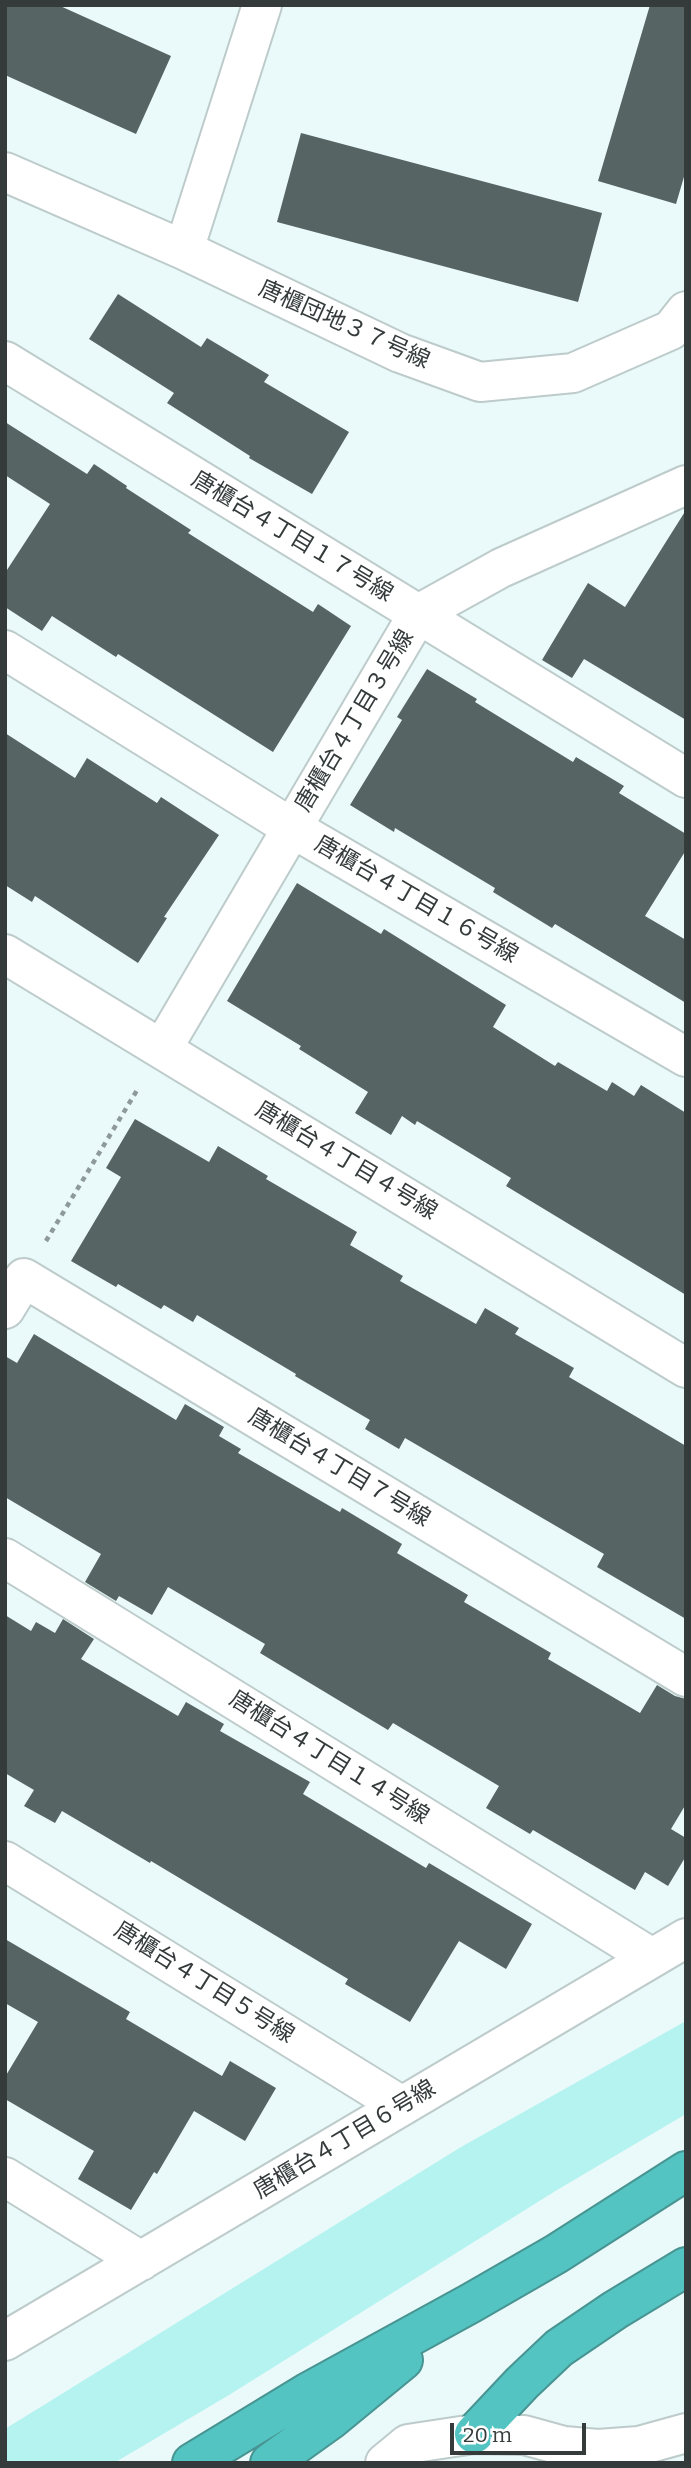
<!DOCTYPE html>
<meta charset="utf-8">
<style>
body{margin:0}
#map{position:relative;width:691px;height:2468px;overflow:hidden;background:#eaf9f9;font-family:Bitter,serif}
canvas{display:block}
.frame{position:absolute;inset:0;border:7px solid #353b3b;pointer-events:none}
.scale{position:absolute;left:450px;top:2423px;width:136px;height:32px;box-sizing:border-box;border:4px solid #353b3b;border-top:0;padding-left:9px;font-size:21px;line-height:24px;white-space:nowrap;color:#353b3b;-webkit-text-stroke:5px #fff;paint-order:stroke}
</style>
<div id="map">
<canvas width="691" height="2468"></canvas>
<div class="frame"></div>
<div class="scale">20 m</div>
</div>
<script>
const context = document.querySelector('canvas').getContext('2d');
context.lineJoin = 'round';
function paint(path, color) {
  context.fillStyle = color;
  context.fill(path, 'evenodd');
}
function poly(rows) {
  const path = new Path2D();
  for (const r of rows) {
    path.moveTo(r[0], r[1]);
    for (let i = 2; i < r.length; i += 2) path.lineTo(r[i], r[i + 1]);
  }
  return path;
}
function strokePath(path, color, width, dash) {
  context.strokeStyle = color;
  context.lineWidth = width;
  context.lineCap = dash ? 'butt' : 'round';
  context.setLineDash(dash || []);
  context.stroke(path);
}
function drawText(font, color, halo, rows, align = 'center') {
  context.font = font + ' Bitter,"Noto Sans JP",serif';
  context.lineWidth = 7;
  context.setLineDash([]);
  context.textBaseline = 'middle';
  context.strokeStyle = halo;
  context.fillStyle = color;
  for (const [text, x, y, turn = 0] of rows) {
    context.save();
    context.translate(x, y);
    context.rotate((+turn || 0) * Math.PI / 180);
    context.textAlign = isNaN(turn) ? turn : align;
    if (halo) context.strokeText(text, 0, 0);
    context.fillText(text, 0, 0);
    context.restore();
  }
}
const green = poly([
 [686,2021,686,2114,557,2190,229,2395,114,2463,5,2463,5,2429,461,2147]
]);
const building = poly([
 [5,5,58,5,171,56,136,134,5,75],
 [650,5,686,5,686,170,676,204,598,181],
 [301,133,602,213,578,302,277,222],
 [118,294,201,347,207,338,269,375,264,382,349,432,312,494,249,458,250,456,167,403,174,393,89,339],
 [5,422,87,474,94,464,127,486,126,488,191,530,188,533,313,612,318,604,351,626,273,752,118,654,116,657,52,616,42,631,5,607,5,573,50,504,5,475],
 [686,510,686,720,584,659,572,678,542,660,588,583,625,607],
 [427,669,477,699,475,702,573,762,576,757,624,786,619,793,686,834,686,850,645,916,686,940,686,1003,555,924,552,928,493,892,495,888,395,828,394,832,350,805,402,720,397,717],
 [5,733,75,778,87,758,157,803,161,797,219,835,164,917,167,918,138,963,35,896,32,902,5,885],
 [297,883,381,934,384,929,506,1005,493,1027,555,1066,558,1062,607,1091,612,1082,634,1096,641,1085,686,1113,686,1295,506,1186,511,1178,417,1121,415,1125,402,1116,391,1135,355,1113,368,1092,299,1049,301,1046,227,1001],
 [135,1119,209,1162,218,1146,268,1176,266,1179,357,1232,350,1245,403,1276,400,1281,476,1324,485,1308,519,1328,515,1334,574,1368,569,1377,686,1446,686,1619,597,1567,604,1554,405,1438,399,1449,365,1429,370,1420,295,1376,296,1374,197,1315,193,1322,164,1305,161,1309,118,1284,116,1287,71,1261,121,1177,106,1168],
 [34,1334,176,1420,185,1404,224,1427,219,1436,241,1449,238,1453,340,1512,342,1508,402,1544,397,1553,468,1595,464,1602,551,1653,548,1659,640,1713,657,1685,675,1696,686,1699,686,1804,671,1829,686,1838,686,1856,668,1886,645,1872,635,1890,533,1830,530,1834,486,1808,499,1786,393,1723,388,1730,260,1653,265,1644,168,1587,152,1615,119,1596,116,1601,85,1582,101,1554,5,1497,5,1356,17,1363],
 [5,1615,31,1631,36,1622,55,1633,63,1619,94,1639,81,1659,178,1716,186,1702,224,1724,220,1731,310,1782,303,1794,426,1868,429,1863,532,1924,506,1969,459,1941,410,2022,345,1984,348,1979,151,1861,150,1863,62,1811,55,1823,24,1806,34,1790,5,1773],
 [5,1939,130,2012,126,2019,222,2076,230,2061,276,2088,245,2141,194,2111,157,2174,154,2172,131,2210,78,2179,94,2151,5,2099,5,2077,38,2022,5,2003]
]);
const path = poly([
 [46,1241,139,1087]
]);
const minor = poly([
 [5,172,184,250,400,353,480,382,573,373,671,330,686,311],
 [184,250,262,5],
 [5,361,686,778],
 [5,650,292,828,686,1057],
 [5,954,686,1368],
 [162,1049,418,614,501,568,686,485],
 [5,1309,24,1278,686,1677],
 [5,1558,652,1958],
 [5,1861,402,2106],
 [5,2177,141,2261],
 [5,2341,686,1938],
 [385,2463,408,2444,474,2434,524,2435,564,2446,598,2449,639,2446,686,2433]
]);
const highway = poly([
 [474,2434,522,2383,559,2348,615,2310,686,2267],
 [192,2463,307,2393,471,2303,556,2254,686,2171],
 [270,2463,330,2420,403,2360]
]);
const streetNames = [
 ["唐櫃団地３７号線",344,325,24],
 ["唐櫃台４丁目１７号線",292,537,31],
 ["唐櫃台４丁目３号線",355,721,-59],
 ["唐櫃台４丁目１６号線",416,900,30],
 ["唐櫃台４丁目４号線",346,1161,31],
 ["唐櫃台４丁目７号線",339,1468,31],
 ["唐櫃台４丁目１４号線",329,1758,32],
 ["唐櫃台４丁目５号線",204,1983,32],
 ["唐櫃台４丁目６号線",345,2140,-31]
];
paint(green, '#b5f3f0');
paint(building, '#576464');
strokePath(minor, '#bdcbcb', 42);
strokePath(highway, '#489492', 42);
strokePath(path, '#8e9999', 4.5, [5, 5]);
strokePath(minor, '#fff', 38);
strokePath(highway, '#53c4c1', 38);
drawText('23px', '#353b3b', '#fff', streetNames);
</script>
